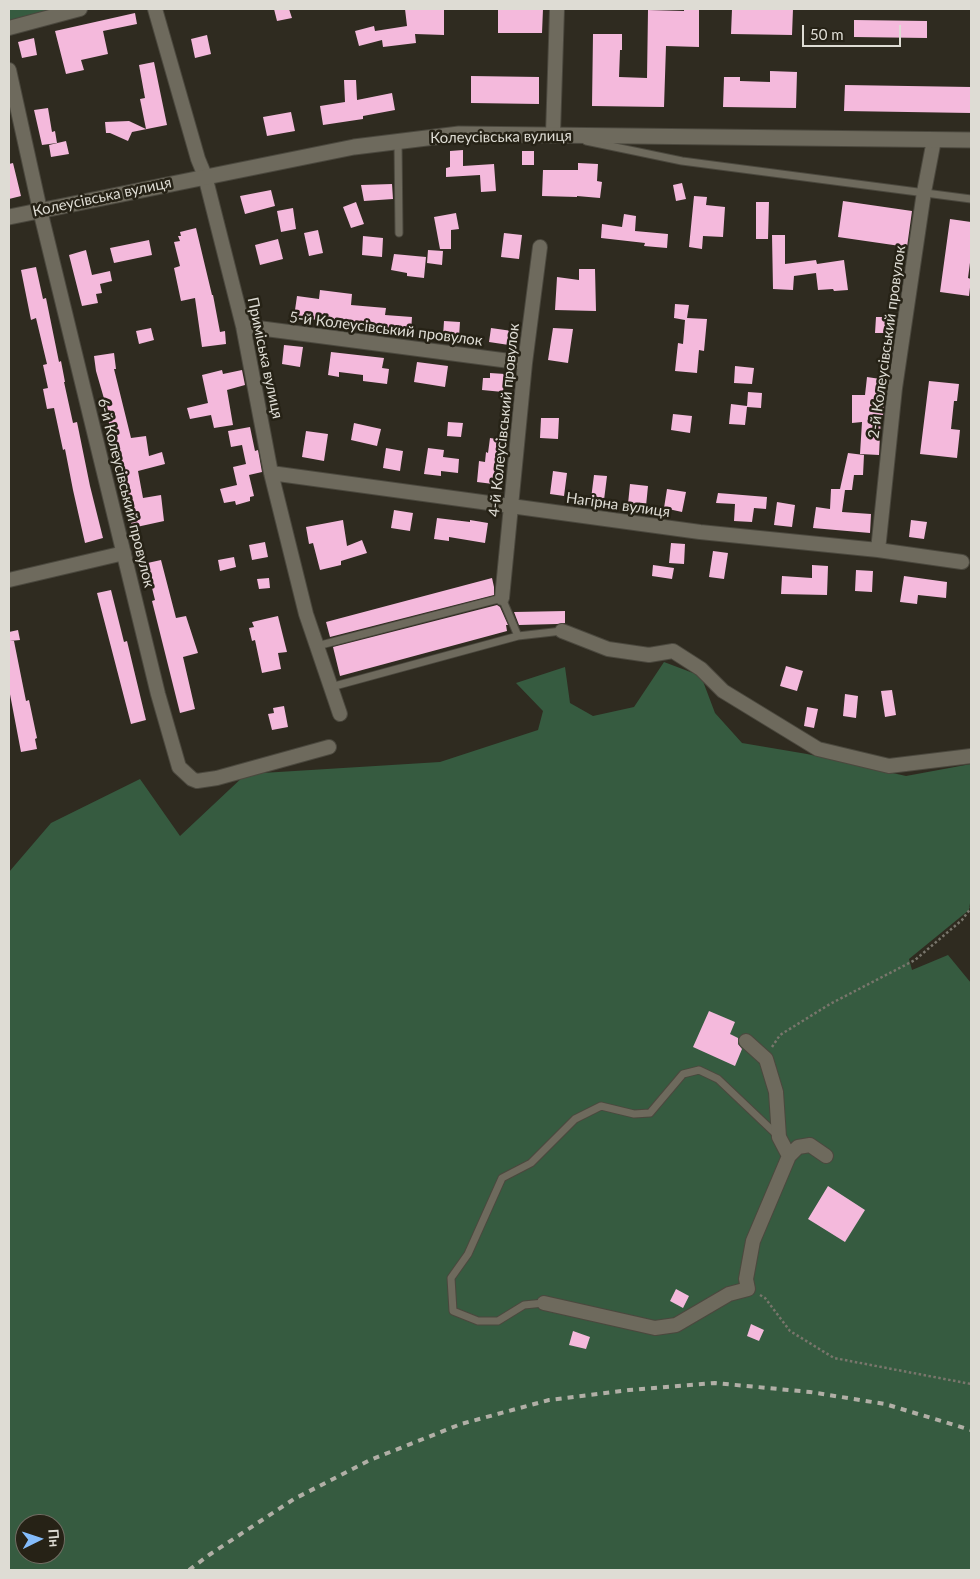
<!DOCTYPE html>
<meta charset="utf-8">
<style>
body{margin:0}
#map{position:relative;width:980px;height:1579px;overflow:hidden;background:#2f2b20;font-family:Lato,sans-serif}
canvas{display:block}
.frame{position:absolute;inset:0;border:10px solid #dedcd4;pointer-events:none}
.north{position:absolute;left:15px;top:1514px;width:50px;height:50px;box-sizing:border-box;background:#262216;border:1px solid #706c62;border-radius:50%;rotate:86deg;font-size:14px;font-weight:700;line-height:20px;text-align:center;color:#dedcd4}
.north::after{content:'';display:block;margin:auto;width:18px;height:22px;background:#84bcfb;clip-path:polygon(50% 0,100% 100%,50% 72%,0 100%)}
.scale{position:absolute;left:802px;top:25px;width:99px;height:22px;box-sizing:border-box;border:2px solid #dedcd4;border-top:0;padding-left:6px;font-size:15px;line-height:18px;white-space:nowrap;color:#dedcd4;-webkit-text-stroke:4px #262216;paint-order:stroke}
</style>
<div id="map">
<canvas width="980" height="1579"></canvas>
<div class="frame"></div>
<div class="north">Пн</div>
<div class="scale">50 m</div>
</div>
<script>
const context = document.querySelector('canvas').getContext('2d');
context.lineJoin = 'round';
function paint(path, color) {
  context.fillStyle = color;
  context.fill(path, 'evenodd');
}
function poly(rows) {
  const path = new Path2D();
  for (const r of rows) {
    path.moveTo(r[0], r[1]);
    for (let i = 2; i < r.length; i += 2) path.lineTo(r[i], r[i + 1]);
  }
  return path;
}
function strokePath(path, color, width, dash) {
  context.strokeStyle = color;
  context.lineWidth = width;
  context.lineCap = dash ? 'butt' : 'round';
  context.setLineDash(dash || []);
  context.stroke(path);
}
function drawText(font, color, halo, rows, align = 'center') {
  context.font = font + ' Lato,sans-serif';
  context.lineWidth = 5;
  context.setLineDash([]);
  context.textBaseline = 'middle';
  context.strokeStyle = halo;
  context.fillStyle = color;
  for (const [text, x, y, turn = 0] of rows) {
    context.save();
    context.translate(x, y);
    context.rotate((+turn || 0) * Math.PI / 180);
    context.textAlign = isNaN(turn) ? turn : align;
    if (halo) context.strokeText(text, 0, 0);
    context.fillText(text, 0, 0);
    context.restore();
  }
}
const green = poly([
 [9,9,54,9,9,21],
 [664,662,701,676,715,713,742,743,807,754,906,776,971,764,971,896,969,910,909,959,912,970,948,955,971,983,971,1570,9,1570,9,872,51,823,140,779,180,836,246,774,440,762,538,730,543,711,516,683,565,667,570,703,593,716,634,707],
 [25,1524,55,1524,55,1554,25,1554]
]);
const building = poly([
 [274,9,289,9,292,18,277,21],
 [405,9,444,9,444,35,415,34,416,43,383,47,382,40,359,46,355,31,374,26,375,31,407,26],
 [498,9,543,9,542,33,498,33],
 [684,9,699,9,699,47,666,46,664,107,592,106,593,34,622,34,622,50,620,50,619,77,647,78,648,10,684,11],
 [732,9,793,9,792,35,731,34],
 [135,13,137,24,103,31,108,54,81,60,84,70,66,74,55,31],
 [854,20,927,21,927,38,854,37],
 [207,35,211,54,195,58,191,39],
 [34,38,37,55,22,58,18,42],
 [154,62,167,125,132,132,128,141,110,133,106,133,105,122,129,121,146,129,140,99,145,98,139,65],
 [770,71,797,72,796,108,723,107,724,77,740,77,740,81,770,82],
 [471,76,539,77,539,104,471,103],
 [344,80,356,80,357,100,392,93,395,110,363,116,363,119,323,125,320,106,345,102],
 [845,85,971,87,971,113,844,111],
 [48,108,52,132,55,131,57,143,42,145,34,110],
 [291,112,295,131,267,136,263,117],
 [66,141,69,154,51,157,49,145],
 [463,150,463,166,494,164,496,191,481,192,480,175,446,177,446,168,450,167,450,151],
 [522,151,534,151,534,165,522,165],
 [13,163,21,196,9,199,9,164],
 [578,163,598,164,597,181,602,182,600,198,577,196,577,197,542,196,543,170,578,170],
 [682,183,686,199,676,201,673,185],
 [392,184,393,199,364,201,361,185],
 [271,190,275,206,245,214,240,196],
 [694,196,707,197,706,205,725,207,723,237,703,236,702,249,689,247],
 [843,201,912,211,907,247,838,237],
 [356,202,364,224,351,228,343,207],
 [756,202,769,202,768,239,756,239],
 [293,208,296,229,281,232,277,211],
 [456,213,459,229,451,230,451,249,440,249,434,217],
 [624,214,636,216,635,231,668,234,667,248,644,246,645,243,601,238,602,224,622,227],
 [950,219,971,222,971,255,968,278,971,279,969,296,940,292],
 [196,228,212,295,213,295,220,332,225,331,226,344,202,347,195,298,181,301,174,268,180,266,174,242,180,241,178,236,181,236,180,232],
 [318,230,323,253,309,256,304,233],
 [504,233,522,235,519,259,501,257],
 [772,235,785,235,785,264,816,260,817,264,844,260,848,290,834,291,833,289,818,290,816,273,794,276,793,290,773,289],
 [363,236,383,238,382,257,362,255],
 [278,239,283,259,260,265,255,245],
 [149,240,152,255,114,263,110,248],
 [86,250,92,275,110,271,112,281,100,284,102,293,96,294,98,303,82,306,69,255],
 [428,250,443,251,442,265,427,263],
 [394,254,426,257,424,278,407,276,407,273,391,270],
 [36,267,43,299,46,298,59,362,61,361,65,382,64,382,73,423,77,422,90,486,103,538,85,543,73,490,65,449,63,450,54,408,47,409,43,389,48,388,43,365,47,364,36,318,31,320,21,270],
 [579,269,595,269,596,311,555,310,557,277,579,280],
 [320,290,352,294,351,305,386,308,385,315,412,317,411,332,294,317,297,296,319,299],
 [675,304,689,305,687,318,707,319,704,351,699,350,697,373,675,371,678,343,683,344,685,320,674,318],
 [876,317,896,317,894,333,875,333],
 [444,321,460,322,459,337,443,336],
 [151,328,154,340,139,344,136,331],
 [491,328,512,331,509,345,489,342],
 [553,328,573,329,568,363,548,360],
 [284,345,303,347,300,367,282,364],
 [331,352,384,358,382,368,389,369,387,384,363,381,363,375,339,372,339,377,328,375],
 [114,353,116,369,114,369,131,438,146,436,149,456,162,452,165,464,138,471,143,498,161,495,164,521,132,528,122,470,118,471,105,402,96,371,94,356],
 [417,362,448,366,445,387,414,382],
 [735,366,754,368,752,384,734,383],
 [222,370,223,374,242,370,245,385,227,390,233,425,214,428,211,415,190,419,187,408,208,403,202,375],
 [490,373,505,374,503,392,482,390,483,378,490,378],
 [867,377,887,380,883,415,881,415,879,455,860,454,862,422,852,423,852,395,865,395],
 [929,381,959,384,957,401,954,401,951,429,960,430,957,458,920,454],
 [748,392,762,393,761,408,747,407,745,425,729,424,731,404,747,406],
 [673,414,692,416,690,433,671,430],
 [541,418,559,418,558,439,540,438],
 [448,422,463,423,461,437,447,436],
 [354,423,381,429,377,446,351,440],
 [250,427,255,451,258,450,262,472,249,475,254,496,250,497,250,501,236,505,235,501,224,503,220,489,237,485,233,467,246,464,242,445,231,447,228,431],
 [306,431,328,434,324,461,302,457],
 [490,438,503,440,501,455,498,455,498,461,496,461,493,484,477,482,479,461,485,462,486,452,488,453],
 [386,448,403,451,400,471,383,468],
 [428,448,444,450,443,457,459,459,458,473,441,471,441,476,424,474],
 [848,453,864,455,863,475,854,475,852,490,845,490,842,512,871,514,870,533,813,528,816,507,830,509,831,489,842,489,840,489],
 [553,471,567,473,564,496,550,494],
 [594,475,607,476,604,500,591,499],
 [630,484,648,486,646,506,628,504],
 [667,489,686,492,682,512,664,508],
 [718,493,767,497,766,509,754,508,752,522,734,521,735,504,716,503],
 [777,502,795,505,792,527,774,525],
 [394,510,413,513,410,531,391,528],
 [437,518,470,522,470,520,488,523,485,543,449,537,449,541,434,539],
 [343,520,347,546,362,540,367,553,341,561,341,565,320,570,313,543,309,544,306,527],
 [911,520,927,522,924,539,909,537],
 [265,542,268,557,252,560,249,545],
 [671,543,685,544,684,564,669,563],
 [713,551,728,553,724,579,709,577],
 [234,557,236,567,220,571,218,560],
 [161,560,176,618,186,616,198,653,183,657,195,709,180,713,152,601,155,600,150,580,147,580,143,564],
 [653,565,674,568,672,579,652,576],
 [812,565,828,566,827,595,781,594,782,576,812,578],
 [856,570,873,571,872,592,855,591],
 [904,576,947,582,946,598,918,595,917,604,900,602],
 [269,578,270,588,259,589,257,579],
 [492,578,494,587,494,595,330,637,326,622],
 [111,590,124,642,127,641,146,720,131,724,97,593],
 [497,605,500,607,508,625,506,625,507,631,340,676,333,647],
 [565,611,565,623,557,624,519,625,514,612],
 [278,616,287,652,278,653,281,669,262,673,255,640,252,641,249,628,254,627,252,622],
 [18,630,20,640,10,641,14,641,26,701,29,700,37,738,35,739,37,749,21,752,9,689,9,632],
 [786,666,803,671,797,691,780,686],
 [892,690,896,715,885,717,881,691],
 [845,694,858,696,856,718,843,716],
 [284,706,288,727,272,730,268,714,274,713,273,708],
 [807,707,818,709,814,728,804,726],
 [709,1011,735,1022,730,1034,738,1038,738,1044,742,1049,735,1066,693,1047],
 [828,1186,865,1210,845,1242,808,1219],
 [676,1289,689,1296,683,1308,670,1301],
 [751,1324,764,1330,759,1341,747,1336],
 [573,1331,590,1337,586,1349,569,1345]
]);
const path = poly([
 [772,1047,780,1035,830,1004,915,960,962,920,971,908],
 [760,1295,765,1298,790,1331,834,1358,971,1384]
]);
const service = poly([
 [586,141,682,161,971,199],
 [398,142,399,233],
 [317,646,502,598,518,636,562,631],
 [331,687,518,636],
 [544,1303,524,1305,498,1321,478,1321,453,1311,451,1278,468,1254,502,1178,531,1163,575,1119,601,1106,634,1114,650,1113,683,1074,699,1070,718,1079,777,1135]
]);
const minor = poly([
 [155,9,198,159,205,176,243,326,271,473,306,614,340,714],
 [9,28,80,9],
 [9,70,40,210,158,694,179,767,192,779,197,781,217,778,329,747],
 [553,134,557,9],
 [243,326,525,363],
 [271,473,700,532,878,550,962,562],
 [878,550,895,388,924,192,934,140],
 [9,580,124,553],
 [502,598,525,363,540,247],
 [562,631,608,649,649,655,673,651,701,669,723,691,818,749,889,766,971,756],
 [746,1041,766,1059,776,1092,779,1137,789,1156],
 [544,1303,655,1328,676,1325,729,1294,748,1289,746,1279,753,1241,789,1156,798,1147,810,1145,826,1156]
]);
const tertiary = poly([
 [9,217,354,147,459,134,971,140]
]);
const rail = poly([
 [189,1570,209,1555,294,1499,370,1460,461,1424,549,1400,629,1390,715,1383,810,1392,885,1404,971,1430]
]);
const streetNames = [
 ["Колеусівська вулиця",501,137,-1],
 ["Колеусівська вулиця",102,197,-12],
 ["5-й Колеусівський провулок",386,329,7],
 ["2-й Колеусівський провулок",887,342,-82],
 ["Приміська вулиця",265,358,78],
 ["4-й Колеусівський провулок",504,420,-84],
 ["6-й Колеусівський провулок",126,493,76],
 ["Нагірна вулиця",618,505,8]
];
paint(green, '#365b40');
paint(building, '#f4b9dc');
strokePath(service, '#4b483e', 9);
strokePath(minor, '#4b483e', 16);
strokePath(tertiary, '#4b483e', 17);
strokePath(path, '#79766c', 2.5, [2.5, 2.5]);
strokePath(service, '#6e6a5d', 7);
strokePath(minor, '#6e6a5d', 14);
strokePath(tertiary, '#6e6a5d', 15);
strokePath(rail, '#b1afa6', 4, [6, 6]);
drawText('15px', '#dedcd4', '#262216', streetNames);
</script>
